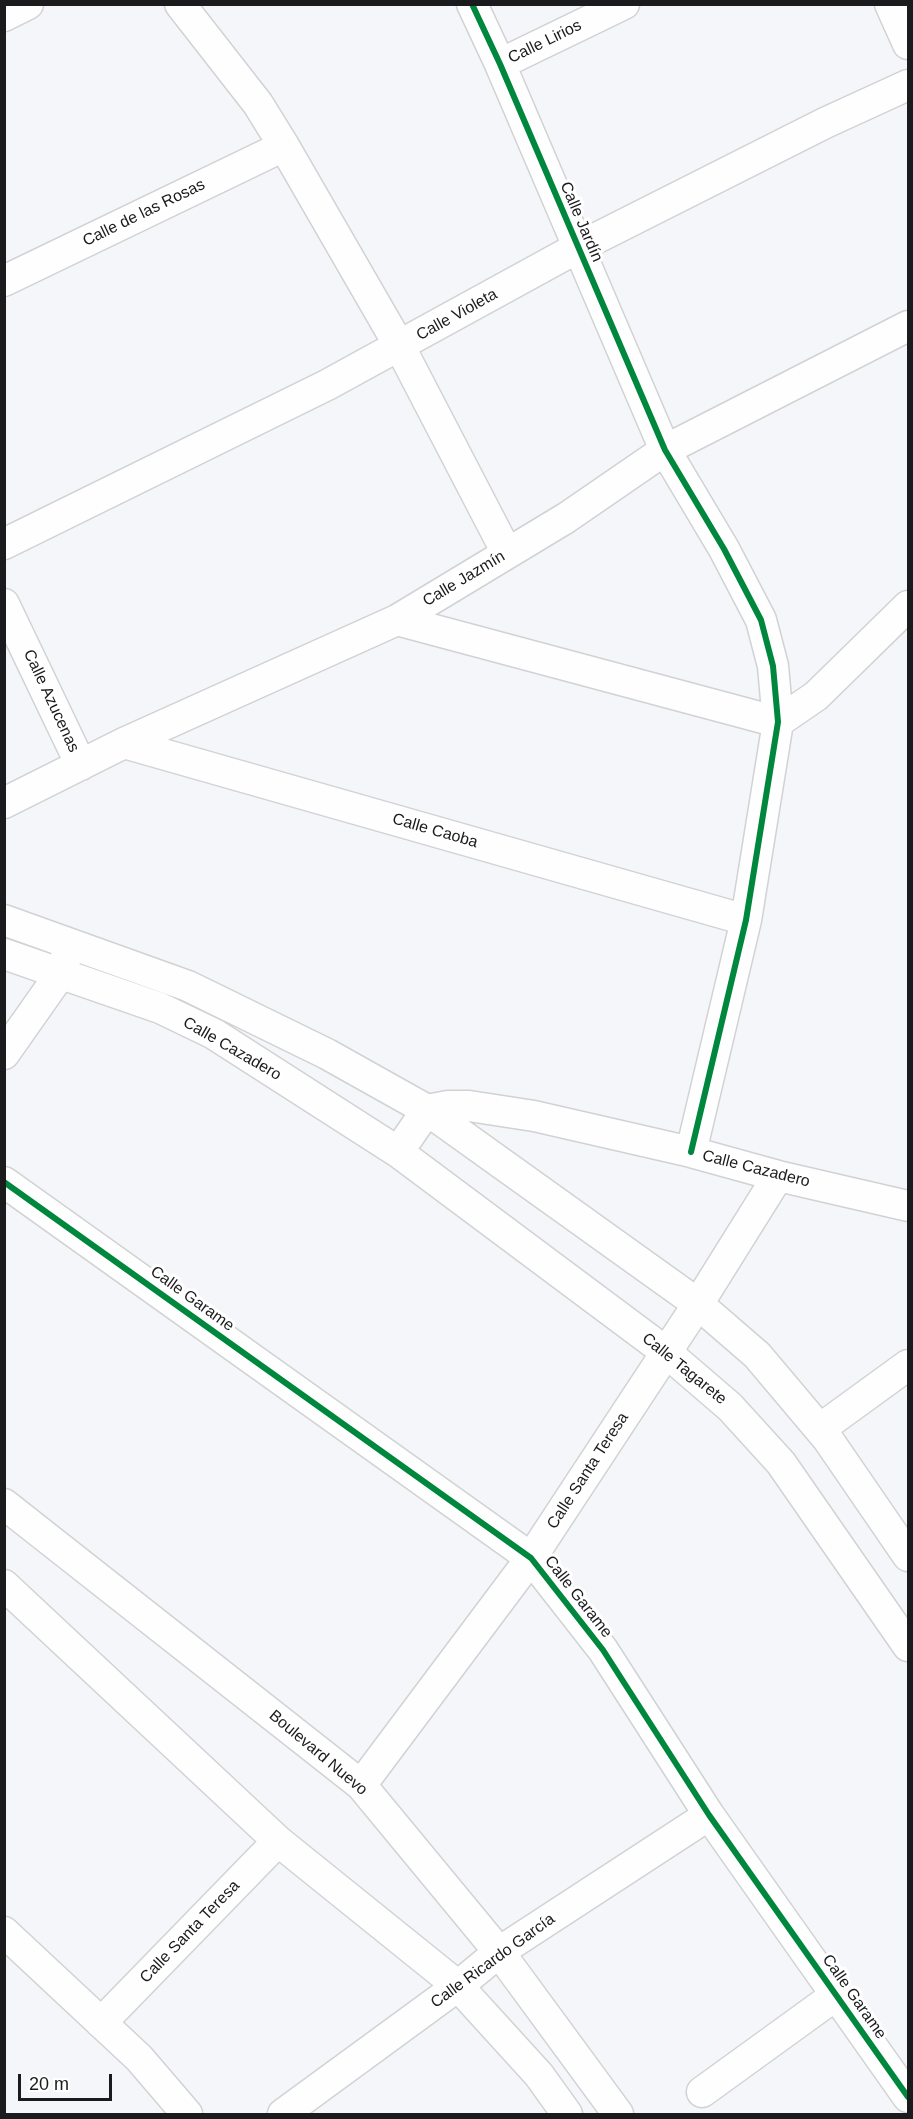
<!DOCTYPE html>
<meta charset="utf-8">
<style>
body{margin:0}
#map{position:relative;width:913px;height:2119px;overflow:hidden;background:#f5f6f9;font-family:Arial,sans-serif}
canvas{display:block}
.frame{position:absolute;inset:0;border:6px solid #1b1b1e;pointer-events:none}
.scale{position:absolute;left:18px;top:2074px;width:94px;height:27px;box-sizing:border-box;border:3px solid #1b1b1e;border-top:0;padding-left:8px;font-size:18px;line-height:21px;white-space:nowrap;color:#1b1b1e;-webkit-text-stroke:4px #fff;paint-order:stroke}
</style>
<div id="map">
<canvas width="913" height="2119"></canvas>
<div class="frame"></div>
<div class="scale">20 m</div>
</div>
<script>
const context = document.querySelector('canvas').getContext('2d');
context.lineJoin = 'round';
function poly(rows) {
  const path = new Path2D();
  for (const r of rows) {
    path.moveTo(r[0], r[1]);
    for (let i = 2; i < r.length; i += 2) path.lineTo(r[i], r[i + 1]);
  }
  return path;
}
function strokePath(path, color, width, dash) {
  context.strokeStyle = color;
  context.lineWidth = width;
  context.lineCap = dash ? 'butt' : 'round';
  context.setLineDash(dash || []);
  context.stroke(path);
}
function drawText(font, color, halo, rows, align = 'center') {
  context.font = font + ' Arial,sans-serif';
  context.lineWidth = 6;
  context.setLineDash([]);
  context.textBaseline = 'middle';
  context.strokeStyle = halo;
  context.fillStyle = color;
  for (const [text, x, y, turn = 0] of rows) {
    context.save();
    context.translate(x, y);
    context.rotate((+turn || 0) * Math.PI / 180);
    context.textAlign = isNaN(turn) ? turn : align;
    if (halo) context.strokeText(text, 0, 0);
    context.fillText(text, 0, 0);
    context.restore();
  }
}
const street = poly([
 [180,4,258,104,284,146,400,347,507,553],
 [472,4,500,64,665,450,724,549,761,620,773,666,778,722,746,920,691,1152],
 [890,4,908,44],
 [4,16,28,4],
 [500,64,624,4],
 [4,281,284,146],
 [4,544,327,385,577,248,825,123,908,85],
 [4,604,81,765],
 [397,620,778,722,816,696,908,606],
 [124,743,746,920],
 [4,803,124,743,397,620,566,518,665,450,908,326],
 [4,920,188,986,327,1054,427,1110,698,1304,757,1355,827,1438,908,1556],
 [4,954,160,1008,214,1034,398,1152,666,1352,730,1407,781,1463,908,1646],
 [4,1054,61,973,67,954],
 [398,1152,427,1110,448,1106,469,1106,534,1116,691,1152,778,1176,908,1206],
 [4,1182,531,1558,603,1650,709,1815,908,2097],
 [820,1429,908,1365],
 [4,1504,361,1785,499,1952,618,2114],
 [4,1585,278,1841,458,1986,539,2075,567,2114],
 [361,1785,531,1558,698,1304,778,1176],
 [4,1932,139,2058,187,2114],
 [101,2023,278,1841],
 [702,2092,836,1995],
 [283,2114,458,1986,499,1952,709,1815]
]);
const cycleway = poly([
 [472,4,500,64,665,450,724,549,761,620,773,666,778,722,746,920,691,1152],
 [4,1182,531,1558,603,1650,709,1815,908,2097]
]);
const streetNames = [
 ["Calle Lirios",545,42,-26],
 ["Calle de las Rosas",144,213,-26],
 ["Calle Jardín",581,222,67],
 ["Calle Violeta",457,315,-29],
 ["Calle Jazmín",464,579,-31],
 ["Calle Azucenas",51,701,65],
 ["Calle Caoba",435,831,16],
 ["Calle Cazadero",232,1049,30],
 ["Calle Cazadero",756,1169,14],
 ["Calle Garame",192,1299,36],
 ["Calle Tagarete",684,1369,39],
 ["Calle Santa Teresa",588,1471,-57],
 ["Calle Garame",578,1597,52],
 ["Boulevard Nuevo",318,1753,40],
 ["Calle Santa Teresa",190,1932,-46],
 ["Calle Ricardo García",493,1961,-36],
 ["Calle Garame",854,1997,55]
];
strokePath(street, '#d1d2d4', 33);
strokePath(street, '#fefefe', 30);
strokePath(cycleway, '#00873e', 6);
drawText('16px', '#1b1b1e', '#fff', streetNames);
</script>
